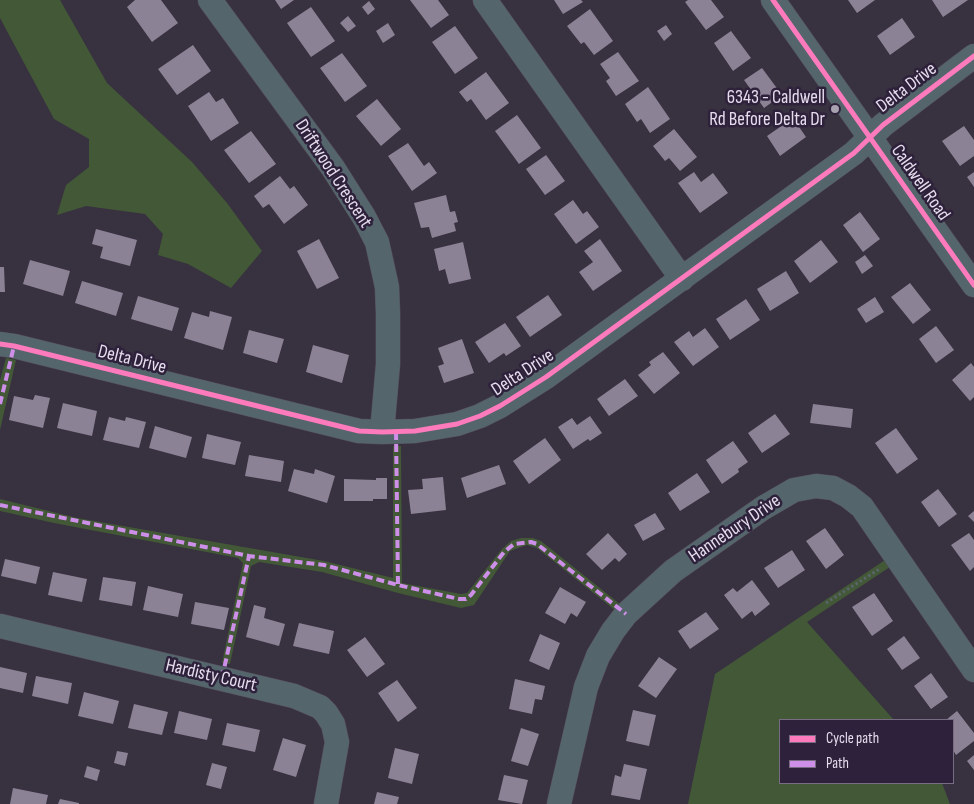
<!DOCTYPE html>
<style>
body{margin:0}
#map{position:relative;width:974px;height:804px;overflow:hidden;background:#38313f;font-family:"Sofia Sans Condensed",sans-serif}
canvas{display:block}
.legend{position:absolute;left:779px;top:719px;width:175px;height:65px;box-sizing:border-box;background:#2e213b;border:1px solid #776c82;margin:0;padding:6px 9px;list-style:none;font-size:15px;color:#e5dded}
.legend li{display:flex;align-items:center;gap:10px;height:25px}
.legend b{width:25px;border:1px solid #776c82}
</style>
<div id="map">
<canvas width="974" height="804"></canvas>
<ul class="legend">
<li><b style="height:6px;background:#fd7abc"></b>Cycle path</li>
<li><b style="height:6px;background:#ce8fe9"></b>Path</li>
</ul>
</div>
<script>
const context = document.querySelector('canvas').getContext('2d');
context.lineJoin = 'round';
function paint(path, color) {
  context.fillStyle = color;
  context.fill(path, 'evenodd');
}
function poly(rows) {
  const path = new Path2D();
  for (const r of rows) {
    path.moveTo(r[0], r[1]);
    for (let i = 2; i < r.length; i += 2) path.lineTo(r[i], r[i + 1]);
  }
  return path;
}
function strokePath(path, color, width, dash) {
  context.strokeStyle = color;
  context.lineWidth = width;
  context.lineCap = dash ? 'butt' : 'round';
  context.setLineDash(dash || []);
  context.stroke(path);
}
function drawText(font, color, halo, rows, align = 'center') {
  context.font = font + ' "Sofia Sans Condensed",sans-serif';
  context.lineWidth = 5;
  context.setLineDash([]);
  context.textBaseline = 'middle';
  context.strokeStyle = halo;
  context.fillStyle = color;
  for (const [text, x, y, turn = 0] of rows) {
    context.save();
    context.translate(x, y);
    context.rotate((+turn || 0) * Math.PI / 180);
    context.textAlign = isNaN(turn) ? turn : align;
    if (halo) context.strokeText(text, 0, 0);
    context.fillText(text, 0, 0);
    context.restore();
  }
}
const green = poly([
 [0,0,60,0,107,83,192,162,227,203,262,251,231,288,188,264,158,255,163,234,145,214,86,206,57,215,66,185,89,167,89,139,54,119,0,18],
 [6,358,16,360,0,430,0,380],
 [393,446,401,446,402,583,461,594,467,593,502,549,511,541,521,538,533,538,541,541,621,605,616,611,537,548,527,545,510,551,474,605,461,608,398,593,322,572,259,562,251,566,230,664,222,663,243,563,238,558,54,523,0,511,0,499,77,518,324,561,393,578],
 [885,560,890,567,807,622,894,720,780,720,780,783,942,783,950,804,688,804,715,674]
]);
const building = poly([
 [135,0,161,0,178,23,152,42,127,7],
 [275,0,294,0,281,9],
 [410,0,438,0,449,15,431,28],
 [554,0,581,0,583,2,563,14],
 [688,0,711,0,724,17,706,30,685,2],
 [848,0,875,0,857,13],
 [932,0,968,0,943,17],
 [369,1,375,9,368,15,362,7],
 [311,7,335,41,311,57,287,23],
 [590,9,613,41,594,55,584,42,581,44,567,26],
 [348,16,356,26,348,32,340,23],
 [902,18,915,37,890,55,877,36],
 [388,23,395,35,383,43,376,31],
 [666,25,672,34,664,41,657,31],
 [455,26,478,58,455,74,432,42],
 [731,31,751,58,733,71,714,43],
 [193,45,211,71,177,95,158,69],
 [618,52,639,81,616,96,606,81,610,78,600,64],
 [342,53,367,86,345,102,320,68],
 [762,68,782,95,764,108,744,80],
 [486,72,509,103,486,120,471,99,467,102,459,92],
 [648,87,670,119,650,133,641,119,637,122,625,104],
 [209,92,216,102,223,98,239,123,211,141,188,106],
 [377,99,401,129,381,146,356,116],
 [517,115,541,148,519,164,495,131],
 [793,118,806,137,780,156,767,136],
 [964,126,974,140,974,156,960,166,942,141],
 [674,129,697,157,680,171,669,158,665,161,653,146],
 [251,131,276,164,249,183,224,150],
 [408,143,424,166,429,162,437,173,412,191,388,156],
 [546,155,565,181,545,195,526,169],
 [694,172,701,182,713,173,728,193,700,213,678,183],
 [974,172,974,187,967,177],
 [280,176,290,189,294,186,308,205,284,224,269,204,263,208,254,196],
 [446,195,450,212,455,211,458,222,454,223,456,231,432,238,429,227,421,228,414,203],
 [573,200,583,214,587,211,599,227,576,244,554,214],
 [860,212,880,239,863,252,843,225],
 [96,229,137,240,130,266,100,258,103,247,92,244],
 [319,239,339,278,317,289,297,251],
 [600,239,622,271,593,291,579,272,593,262,584,251],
 [821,240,838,262,810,283,794,261],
 [463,242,471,279,449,284,445,269,439,271,434,249],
 [865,255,873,266,862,274,855,262],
 [30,260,70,271,63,296,23,284],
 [0,267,4,267,5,292,0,292],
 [786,271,799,293,770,311,757,289],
 [82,281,123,293,116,316,75,303],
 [910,283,931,310,913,324,891,297],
 [548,295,562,315,530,337,516,317],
 [138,296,179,308,172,331,131,319],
 [875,297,884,312,866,323,857,309],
 [746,299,760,320,730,340,716,319],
 [210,311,232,317,223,350,184,338,192,312,209,317],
 [505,323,521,346,506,356,504,353,489,363,475,342],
 [936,326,954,350,936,363,919,339],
 [705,328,719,347,693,366,674,342,689,331,693,337],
 [249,330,284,339,277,363,243,353],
 [462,339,474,373,444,383,438,366,444,364,438,348],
 [313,345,349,355,342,383,306,372],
 [663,352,680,373,654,394,638,375,651,365,649,362],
 [971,363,974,367,974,397,970,401,952,380],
 [625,379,638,396,609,416,597,399],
 [35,395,50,398,43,428,9,420,14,396,33,400],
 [63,403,97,411,92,436,57,428],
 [813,404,853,409,851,428,810,423],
 [775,414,790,434,762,453,748,433],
 [590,416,602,433,590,441,588,439,573,449,558,427,572,418,577,425],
 [109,417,125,421,126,417,146,422,139,448,103,440],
 [155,426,192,437,186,458,149,448],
 [896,428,918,459,897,474,875,443],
 [207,434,241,442,235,465,202,458],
 [545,438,561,460,529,484,513,461],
 [733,441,748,462,738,469,739,472,722,484,706,460],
 [249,455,284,461,281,482,245,476],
 [499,465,506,484,467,498,461,478],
 [294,469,314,474,315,469,335,476,327,503,288,491],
 [697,473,710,492,680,511,668,493],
 [443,477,446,510,411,514,408,490,423,489,422,479],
 [376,478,387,478,387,499,373,499,373,501,344,501,344,479,376,480],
 [938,489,957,514,939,527,921,502],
 [974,511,974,522,968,516],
 [655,513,665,529,643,541,634,525],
 [825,528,844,555,826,569,806,541],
 [608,533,627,554,619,562,615,558,602,570,586,554],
 [969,533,974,540,974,567,970,571,951,545],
 [792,550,805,570,778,588,764,568],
 [5,559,40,567,36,584,1,576],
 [53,572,87,579,82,602,48,595],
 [103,577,136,582,132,606,99,600],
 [752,580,770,604,755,616,752,611,742,619,724,595,733,588,737,592],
 [148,586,183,594,178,617,143,610],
 [560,587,586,602,577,617,571,613,565,624,545,613],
 [874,593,893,621,872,636,852,607],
 [195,602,229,608,224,630,191,624],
 [254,605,266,608,264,618,285,624,279,646,246,637],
 [706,612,719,629,690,649,678,631],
 [299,623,334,631,329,654,293,646],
 [540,634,560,643,549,670,529,661],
 [904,636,920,658,902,670,887,649],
 [365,637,385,664,367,677,347,650],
 [659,657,677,669,656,698,638,686],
 [0,667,27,673,23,693,0,688],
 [931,673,948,697,931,709,914,686],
 [36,676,72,683,68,704,32,696],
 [515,679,545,686,542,700,535,699,532,714,509,709],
 [397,680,417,708,398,722,378,693],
 [84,692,119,701,113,724,78,716],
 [134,704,168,712,162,735,128,728],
 [633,710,656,715,649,746,626,741],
 [179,711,212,719,207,740,174,733],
 [957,711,974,733,974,741,956,755,953,750,953,720,946,720],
 [227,723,260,730,255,752,222,745],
 [521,728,539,734,528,766,511,761],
 [283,738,306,745,296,777,273,770],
 [395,748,419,754,412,784,388,778],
 [117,751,128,753,125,766,114,763],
 [974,755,974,770,967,761],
 [212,763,227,767,221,789,206,785],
 [624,764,647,769,640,800,611,795,615,775,621,777],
 [87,766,100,770,97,781,84,777],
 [504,775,528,780,522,804,498,800],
 [13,788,48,795,46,804,10,804],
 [377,792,399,797,397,804,374,804],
 [60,799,79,803,79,804,58,804]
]);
const path = poly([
 [826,603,881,568]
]);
const minor = poly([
 [210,0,333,168,364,217,377,242,387,287,388,314,388,364,382,432],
 [485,0,682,279],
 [773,0,974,285],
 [0,344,14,346,359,431,382,432,415,431,457,424,480,416,500,406,546,377,854,153,883,125,974,56],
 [0,626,294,696,320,707,326,713,333,724,337,742,326,804],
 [559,804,586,687,598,656,613,631,626,614,673,571,763,508,794,490,816,486,833,488,848,496,862,507,974,670]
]);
const quiet = poly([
 [0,404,14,346],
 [396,432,398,585],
 [0,505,249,556,324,565,398,585,459,599,466,599,471,595,504,552,514,544,531,542,537,544,626,614],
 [222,678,249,556]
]);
const cycleway = poly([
 [773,0,974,285],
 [0,344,14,346,359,431,382,432,415,431,457,424,480,416,500,406,546,377,854,153,883,125,974,56]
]);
const markers = [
 [835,109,5,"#a8a1b0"]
];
const streetNames = [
 ["Delta Drive",907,88,-37],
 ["Driftwood Crescent",333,174,57],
 ["Caldwell Road",920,183,55],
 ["Delta Drive",132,360,14],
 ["Delta Drive",523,373,-33],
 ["Hannebury Drive",735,529,-34],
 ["Hardisty Court",211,676,13]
];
const poiNames = [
 ["6343 - Caldwell",825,98],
 ["Rd Before Delta Dr",825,120]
];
paint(green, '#425837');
paint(building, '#8c8296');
strokePath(minor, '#544d5a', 25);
strokePath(path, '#5a646b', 3, [2.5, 2.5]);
strokePath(minor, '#55656c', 24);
strokePath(quiet, '#ce8fe9', 4, [8, 4]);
strokePath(cycleway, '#fd7abc', 5);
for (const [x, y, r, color] of markers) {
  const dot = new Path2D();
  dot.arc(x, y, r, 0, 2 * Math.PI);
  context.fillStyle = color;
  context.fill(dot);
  strokePath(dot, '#2e213b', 2);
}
drawText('19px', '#e5dded', '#2e213b', streetNames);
drawText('19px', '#e5dded', '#2e213b', poiNames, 'right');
</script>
